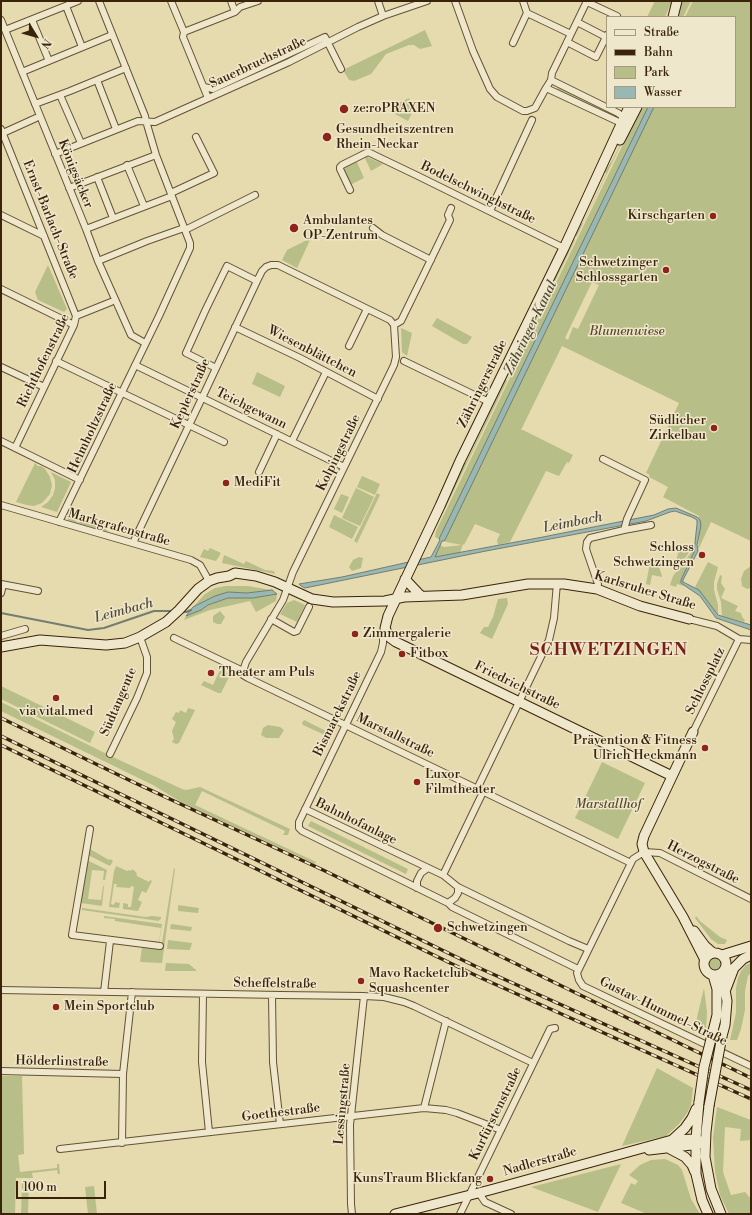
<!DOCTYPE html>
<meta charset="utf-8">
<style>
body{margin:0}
#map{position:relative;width:752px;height:1215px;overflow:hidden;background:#e6daaf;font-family:"Libre Bodoni",serif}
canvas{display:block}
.frame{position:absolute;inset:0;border:2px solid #39240b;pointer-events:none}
.legend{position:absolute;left:606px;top:16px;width:130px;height:92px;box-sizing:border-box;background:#efe7cb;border:1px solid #a6997e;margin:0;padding:5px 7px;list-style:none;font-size:12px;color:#39240b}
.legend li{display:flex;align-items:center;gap:8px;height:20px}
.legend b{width:20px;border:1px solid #a6997e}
.north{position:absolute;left:16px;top:16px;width:40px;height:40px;-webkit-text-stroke:3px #efe7cb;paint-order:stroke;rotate:127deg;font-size:11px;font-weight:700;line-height:16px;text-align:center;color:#39240b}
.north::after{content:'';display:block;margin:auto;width:14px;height:18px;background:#39240b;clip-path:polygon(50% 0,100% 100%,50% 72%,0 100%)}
.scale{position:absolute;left:16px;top:1181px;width:90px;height:18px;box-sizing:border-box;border:2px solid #39240b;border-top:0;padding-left:5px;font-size:12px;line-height:14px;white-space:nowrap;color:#39240b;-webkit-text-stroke:3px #efe7cb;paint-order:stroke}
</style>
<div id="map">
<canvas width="752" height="1215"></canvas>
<div class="frame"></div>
<ul class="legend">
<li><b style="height:5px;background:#efe7cb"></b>Straße</li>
<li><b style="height:5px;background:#39240b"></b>Bahn</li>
<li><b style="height:11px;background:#b8be88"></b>Park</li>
<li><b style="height:11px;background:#99b8b4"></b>Wasser</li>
</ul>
<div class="north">N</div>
<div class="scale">100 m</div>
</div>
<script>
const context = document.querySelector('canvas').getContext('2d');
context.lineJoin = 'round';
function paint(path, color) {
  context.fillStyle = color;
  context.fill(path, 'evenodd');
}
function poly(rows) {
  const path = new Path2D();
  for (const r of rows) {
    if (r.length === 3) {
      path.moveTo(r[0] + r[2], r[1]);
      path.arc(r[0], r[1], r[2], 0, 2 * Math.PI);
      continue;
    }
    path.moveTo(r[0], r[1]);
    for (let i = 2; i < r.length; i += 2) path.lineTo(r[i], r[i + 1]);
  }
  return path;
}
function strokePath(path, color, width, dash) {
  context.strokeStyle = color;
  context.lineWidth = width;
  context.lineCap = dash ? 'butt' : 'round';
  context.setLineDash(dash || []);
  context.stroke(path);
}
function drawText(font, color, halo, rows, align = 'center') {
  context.font = font + ' "Libre Bodoni",serif';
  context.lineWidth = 3;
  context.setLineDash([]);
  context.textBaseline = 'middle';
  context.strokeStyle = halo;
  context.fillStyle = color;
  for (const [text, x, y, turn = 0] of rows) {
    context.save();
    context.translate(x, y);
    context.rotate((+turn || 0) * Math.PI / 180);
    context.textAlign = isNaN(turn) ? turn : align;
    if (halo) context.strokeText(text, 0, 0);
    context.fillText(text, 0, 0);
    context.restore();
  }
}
const green = poly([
 [655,1,672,1,665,17,647,17],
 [682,1,691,1,683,17,677,17],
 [693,1,751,1,751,541,711,522,699,548,698,548,700,520,698,518,699,516,663,497,668,487,649,477,650,475,646,473,679,403,562,346,521,430,523,430,573,455,569,463,567,462,559,476,546,471,510,542,498,545,497,540,500,534,475,524,464,545,463,544,460,553,434,557,440,545,444,547,462,545,446,542,435,537,436,531,641,107,735,107,735,17,685,17],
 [592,282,599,285,578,329,573,327,568,340,565,338],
 [425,30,432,46,420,49,414,45,409,45,386,54,371,74,354,81,349,80,343,70],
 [558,87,616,115,615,116,556,91],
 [409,98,412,107,412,113,408,121,395,114,391,107],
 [637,111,577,236,575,236,581,224,583,223,606,174,605,171,613,159],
 [364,156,365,156,383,164,371,171],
 [356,160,364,178,350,185,343,171,343,168],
 [311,238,297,268,282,260,287,250],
 [574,239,575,240,512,370,511,370,539,312,539,308],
 [48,265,67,309,64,312,38,300,35,292],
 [437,318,472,337,467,344,463,344,432,326],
 [401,328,412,333,407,356,402,352],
 [257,372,285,386,280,397,252,384],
 [506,379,507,381,437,525,436,525,451,493,464,463,466,463],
 [35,463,37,465,37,466,41,466,45,469,50,477,52,485,50,494,42,503,34,506,27,505,16,502],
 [51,472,71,482,57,512,41,507,48,502,53,495,55,488,55,480],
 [362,476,380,484,375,495,357,487],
 [356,488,374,497,360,526,342,518],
 [377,493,380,495,357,543,354,541],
 [341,494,349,497,342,513,334,509],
 [68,512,72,513,69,517,79,523,82,518,107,530,108,532,69,521,66,516],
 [334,515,358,527,352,539,329,527],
 [210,548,221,553,216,561,200,557,204,549,208,551],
 [679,548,691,550,674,572],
 [693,550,694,551,694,552,681,580,683,585,687,587,677,584,676,587,670,585,673,576],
 [224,555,244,564,246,561,265,570,274,571,275,574,222,563],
 [359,557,363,558,361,568,352,571,349,567,353,560],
 [708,562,718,567,714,582,714,590,718,605,718,615,702,594,695,587],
 [650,563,658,564,662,576,662,577,652,575,650,585,646,584],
 [751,566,751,588,747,589,742,586,741,579,744,571],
 [720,575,722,576,721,583,725,589,721,598,738,606,735,611,741,613,742,617,745,620,744,622,722,616,721,602,717,589,717,584],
 [226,586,248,586,271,590,247,593,228,592,193,607,205,594,215,588],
 [277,594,276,601,256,612,250,601,210,610,184,620,186,616,201,610,208,605,228,598,253,598],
 [507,598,508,604,492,639,480,633,484,627,488,627,493,617,498,599],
 [294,600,305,605,297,622,280,614,287,603],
 [220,611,225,617,221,624,217,624,213,622,213,616],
 [220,670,230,675,221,693,218,693,201,685,204,681,213,685],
 [1,686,95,732,90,743,1,699],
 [1,702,115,758,182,789,186,790,200,787,290,829,288,835,283,835,285,831,202,791,195,805,316,862,315,864,181,802,153,785,1,711],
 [188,708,195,710,179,743,176,744,172,742,174,739,172,731,176,722,172,719,176,712,179,713,180,710,186,713],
 [304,720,326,731,325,735,303,725,302,723],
 [268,725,280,727,284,730,279,738,266,738,261,735,263,728],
 [602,762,645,783,618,839,575,818],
 [311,821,408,869,406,874,308,826],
 [90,849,109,860,110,859,113,861,110,866,88,855],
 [87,860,107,870,105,880,103,880,104,871,92,870,88,899,101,900,103,886,104,886,102,906,81,903],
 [116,866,127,871,129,870,131,871,132,869,136,872,137,876,149,882,150,880,152,881,146,893,142,891,138,900,142,902,138,911,123,909,123,903,128,904,128,907,131,907,134,887,131,886,130,888,116,887,117,884,114,884,111,904,114,905,115,902,120,903,119,908,109,907,114,871],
 [174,868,175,869,162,963,140,962,142,947,161,949],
 [178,905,199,908,198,913,178,911],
 [82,908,146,917,152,916,161,917,161,919,159,920,159,921,82,910],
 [104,916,162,924,159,944,153,943,153,941,159,942,161,928,115,921,115,919,104,918],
 [696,916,700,921,720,937,727,940,725,944,718,944,711,939,695,918],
 [171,924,192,927,191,931,170,929],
 [168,940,192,943,190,950,167,949],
 [715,964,6],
 [166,963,189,964,197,971,165,971],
 [751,963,751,972,748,976,745,991,745,1010,741,1029,737,1040,730,1040,736,1013,736,988,738,978,741,971,746,965],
 [704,988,707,1012,706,1028,695,1026],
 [657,1068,693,1088,691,1105,687,1113,679,1124,666,1136,622,1146],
 [1,1076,22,1076,24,1154,18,1155,20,1172,57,1168,57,1164,59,1164,60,1174,58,1174,57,1170,32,1173,33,1178,16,1178,15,1214,1,1214],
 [717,1107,751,1120,751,1140,740,1141,741,1129,725,1127,723,1172,731,1195,745,1192,751,1199,751,1214,729,1214,720,1195,715,1171,713,1138],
 [665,1159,678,1165,682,1170,691,1199,700,1214,647,1214,621,1203,631,1183,635,1185,638,1181,629,1175,640,1165,651,1160],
 [621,1164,598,1212,531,1187],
 [22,1181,29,1181,28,1214,21,1214],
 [94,1186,97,1214,88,1214,85,1187]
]);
const water = poly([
 [648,107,654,107,445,540,444,541,442,541,435,557,543,537,654,515,668,509,676,508,697,517,700,520,701,525,697,545,698,551,683,580,683,582,699,590,718,615,751,625,751,630,716,618,700,596,681,583,681,580,694,552,697,524,697,520,692,517,675,511,670,512,646,521,486,551,305,588,301,586,299,584,342,577,431,557,440,540,439,539,648,107],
 [272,590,277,594,253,598,228,598,208,605,201,610,186,616,193,607,215,596,228,592,247,593,272,590]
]);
const stream = poly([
 [182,612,186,612,191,610],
 [1,613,88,630,104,628,154,611,173,611]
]);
const street = poly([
 [171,1,184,32,183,37,208,98],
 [231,1,235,12],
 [455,1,473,51,490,89,497,97,523,111,527,111,535,108,546,88,551,80,552,73,587,1],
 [523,1,527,13,571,34],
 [587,2,617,16,616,17],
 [66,6,82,47],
 [383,16,427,1],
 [1,20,86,229,98,261,131,335,145,343],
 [32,20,49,61],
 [577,22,606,37],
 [5,30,78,1],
 [184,32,235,12,240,7,258,1],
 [567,42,596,57,607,35],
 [513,43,527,13],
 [22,72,112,35],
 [97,80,116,129],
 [551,80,618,113,622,116,624,121],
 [204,87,213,89,325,37,341,69],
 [546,88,621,123,625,124],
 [60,95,81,143],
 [35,104,70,91,126,68],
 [1,129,76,316,74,325,15,448],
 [3,133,36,118],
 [55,154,138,121,155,122,289,62,358,27,383,16,378,1],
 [127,165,144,206],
 [97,177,113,218],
 [69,188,156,155],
 [350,190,340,169,340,167,342,165,368,152,418,176,564,248],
 [171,193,214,173,196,137],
 [490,211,532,120],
 [1,215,44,236],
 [373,228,382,235,431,260],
 [86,229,172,196],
 [185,230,255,195],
 [98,261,147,241,184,228],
 [1,289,74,325],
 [76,316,111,302],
 [394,325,401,321,423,276,450,220,448,215,451,208],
 [235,327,300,358,378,399],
 [349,346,367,309],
 [56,361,224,442],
 [404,361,489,402],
 [135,365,344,467],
 [1,367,44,387],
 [216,368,186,353,206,309,227,266,257,281],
 [1,441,80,480],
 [292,441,326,372],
 [259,472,277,434],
 [1,505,191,560,200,565,209,581],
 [59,522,159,316,190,248,190,243,156,155,146,121,145,116,99,1],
 [624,530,651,525],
 [133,543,202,398,257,281,262,271,266,267,271,265,278,265,390,320,394,325,396,357,394,365,293,572,283,600,246,662,243,671],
 [1,584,38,591],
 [597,589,598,584,586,549,587,542,590,538,624,530,627,519,645,480,603,459],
 [1,593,3,585],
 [271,619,294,632,297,631,309,607],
 [689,619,717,626,739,639,751,640],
 [385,628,383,635,383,643,381,652,299,822,299,828,302,831,448,903,452,907,578,969],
 [1,636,25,629],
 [174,638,243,671,243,675,248,678,631,863],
 [693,732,739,639],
 [110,754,137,698,147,673,147,657,140,637],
 [477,789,549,640,554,618,557,583],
 [305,809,443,875,458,887,497,906,569,941,588,949],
 [90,829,72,935,160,946],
 [443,875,483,792],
 [417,888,417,881,421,873,428,868],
 [751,899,660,853,644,852,633,859,631,863,577,973,579,980,583,986,751,1066],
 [448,903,455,898,458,893,458,887],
 [1,990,280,995,364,996,384,997,404,1002,414,1006,533,1063],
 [104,992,110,941],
 [203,994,202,1062,209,1132],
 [272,995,273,1062,280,1124],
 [1,1071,123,1074],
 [424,1108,446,1021],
 [122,1143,123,1074,132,992],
 [60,1149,424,1108,446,1110,457,1113,501,1130],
 [479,1193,485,1202,511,1214],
 [352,1214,351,1204,350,1125,364,996],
 [460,1214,550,1029,555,1028]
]);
const secondary = poly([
 [673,17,677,1],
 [629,107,564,248,460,461,440,506,388,616,385,628,389,637,396,642,672,776],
 [620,140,637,107],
 [405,579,421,596],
 [1,647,40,640,106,645,125,643,140,637,166,622,179,610,198,589,209,581,217,578,229,576,235,573,256,576,275,582,312,599,333,602,385,601,404,597,462,595,528,584,564,584,597,589,640,606,689,619],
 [693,732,644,836,642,844,644,852,683,917,705,960],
 [694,931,705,946,713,953],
 [715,964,11],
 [722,955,751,946],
 [722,973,727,1001,725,1025,722,1036],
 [726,989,734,968,743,959,751,955],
 [713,1031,717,1015,717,989,713,975],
 [699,1102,696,1139,696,1174,702,1200,708,1214],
 [709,1106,706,1132,705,1157,711,1189,721,1214],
 [672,1140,685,1128,692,1118,696,1109],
 [670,1149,685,1157,692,1165,695,1172],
 [649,1150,700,1144],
 [395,1214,490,1190,672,1140,696,1139,705,1143]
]);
const rail = poly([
 [1,718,133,782,323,870,751,1078],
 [1,736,477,967,751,1090],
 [1,745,479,977,751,1099]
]);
const secondaryBridge = poly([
 [699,1102,704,1067,713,1031],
 [709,1106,722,1036]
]);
const markers = [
 [344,109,5,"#8f2418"],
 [327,137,5,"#8f2418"],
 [713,216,4,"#8f2418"],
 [294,228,5,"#8f2418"],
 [666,270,4,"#8f2418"],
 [714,428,4,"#8f2418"],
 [226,483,4,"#8f2418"],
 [702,555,4,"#8f2418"],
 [355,634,4,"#8f2418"],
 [402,654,4,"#8f2418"],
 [211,673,4,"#8f2418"],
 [56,698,4,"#8f2418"],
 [705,748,4,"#8f2418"],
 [417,782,4,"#8f2418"],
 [438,928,5,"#8f2418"],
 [361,981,4,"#8f2418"],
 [56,1007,4,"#8f2418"],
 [490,1179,4,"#8f2418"]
];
const streetNames = [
 ["Sauerbruchstraße",258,63,-25],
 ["Königsäcker",75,174,68],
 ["Bodelschwinghstraße",478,193,26],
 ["Ernst-Barlach-Straße",50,220,68],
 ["Wiesenblättchen",312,352,27],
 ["Richthofenstraße",44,361,-64],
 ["Zähringerstraße",483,384,-64],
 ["Keplerstraße",191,394,-65],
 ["Teichgewann",251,409,26],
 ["Helmholtzstraße",93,428,-65],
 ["Kolpingstraße",339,453,-64],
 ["Markgrafenstraße",119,528,16],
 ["Karlsruher Straße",645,591,17],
 ["Schlossplatz",706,681,-64],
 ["Friedrichstraße",517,686,26],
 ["Südtangente",119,702,-67],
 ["Bismarckstraße",338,714,-64],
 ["Marstallstraße",395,736,26],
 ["Bahnhofanlage",356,822,26],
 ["Herzogstraße",703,863,27],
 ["Scheffelstraße",275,984,1],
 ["Gustav-Hummel-Straße",663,1012,26],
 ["Hölderlinstraße",62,1062,1],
 ["Lessingstraße",343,1104,-85],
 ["Goethestraße",281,1113,-7],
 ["Kurfürstenstraße",496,1114,-64],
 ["Nadlerstraße",540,1162,-16]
];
const poiNames = [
 ["ze:roPRAXEN",353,109],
 ["Gesundheitszentren",336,130],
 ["Rhein-Neckar",336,145],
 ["Kirschgarten",705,216,"right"],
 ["Ambulantes",303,221],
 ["OP-Zentrum",303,236],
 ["Schwetzinger",658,263,"right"],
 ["Schlossgarten",658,278,"right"],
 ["Südlicher",706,421,"right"],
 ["Zirkelbau",706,436,"right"],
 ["MediFit",234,483],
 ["Schloss",694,548,"right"],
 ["Schwetzingen",694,563,"right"],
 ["Zimmergalerie",363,634],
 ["Fitbox",410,654],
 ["Theater am Puls",219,673],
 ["via vital.med",56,712,"center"],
 ["Prävention & Fitness",697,741,"right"],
 ["Ulrich Heckmann",697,756,"right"],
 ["Luxor",425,775],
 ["Filmtheater",425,790],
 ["Schwetzingen",447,928],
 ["Mavo Racketclub",369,974],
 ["Squashcenter",369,989],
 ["Mein Sportclub",64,1007],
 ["KunsTraum Blickfang",482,1179,"right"]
];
const parkNames = [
 ["Blumenwiese",627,332],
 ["Marstallhof",608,805]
];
const waterNames = [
 ["Zähringer Kanal",531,328,-64],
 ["Leimbach",573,523,-11],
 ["Leimbach",124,611,-15]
];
const districtNames = [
 ["SCHWETZINGEN",609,651]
];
paint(green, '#b8be88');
paint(water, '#99b8b4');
strokePath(water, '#737d70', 1);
strokePath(stream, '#737d70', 2);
strokePath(street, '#645234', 8);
strokePath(secondary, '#39240b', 11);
strokePath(street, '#efe7cb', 6);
strokePath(secondary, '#efe7cb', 9);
strokePath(rail, '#39240b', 3.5);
strokePath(rail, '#efe7cb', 2, [6]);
strokePath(secondaryBridge, '#39240b', 11, []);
strokePath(secondaryBridge, '#efe7cb', 9);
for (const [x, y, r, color] of markers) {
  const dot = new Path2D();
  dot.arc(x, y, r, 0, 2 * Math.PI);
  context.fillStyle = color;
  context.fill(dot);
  strokePath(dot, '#efe7cb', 1.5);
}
drawText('13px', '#39240b', '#efe7cb', streetNames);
drawText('13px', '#39240b', '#efe7cb', poiNames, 'left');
drawText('italic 13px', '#594a2a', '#efe7cb', parkNames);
drawText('italic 14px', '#514935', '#efe7cb', waterNames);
context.letterSpacing = '1px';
drawText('bold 17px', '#7a1f14', '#efe7cb', districtNames);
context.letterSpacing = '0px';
</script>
